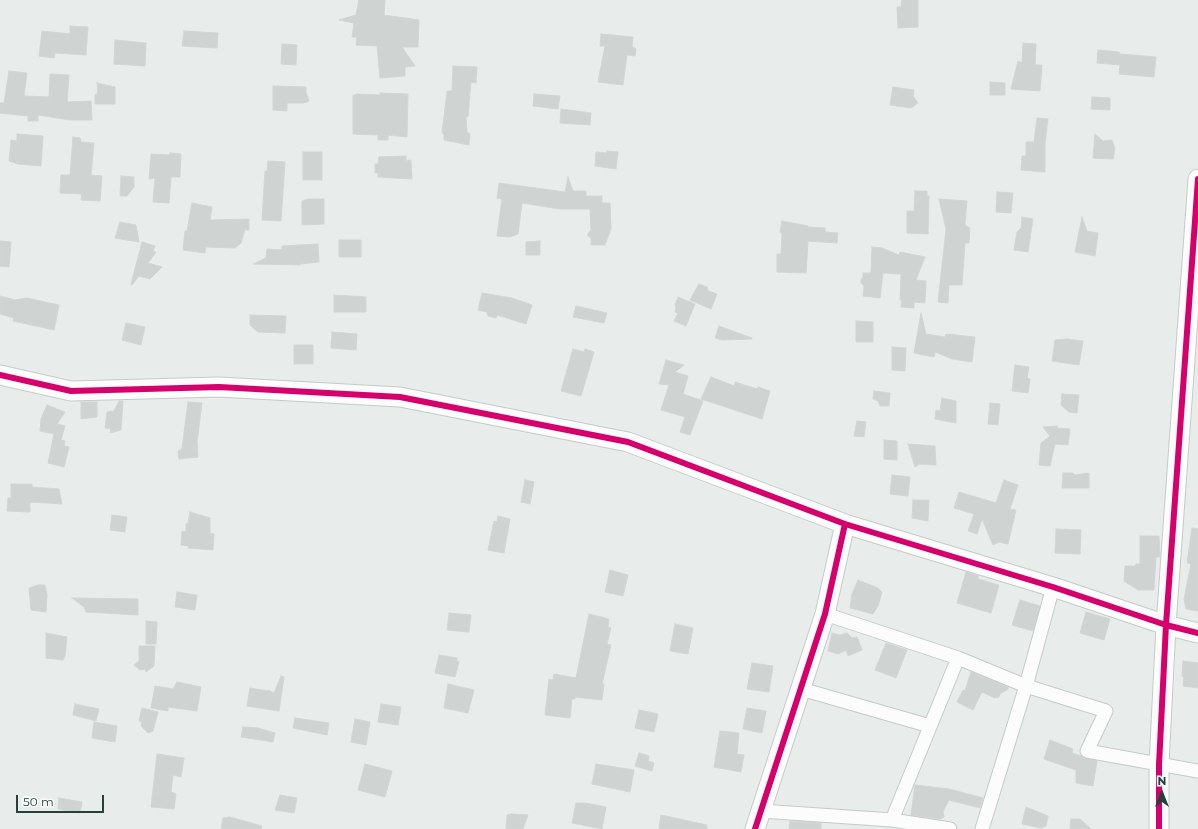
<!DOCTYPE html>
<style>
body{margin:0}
#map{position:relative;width:1198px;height:829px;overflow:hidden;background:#e8edeb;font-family:Montserrat,sans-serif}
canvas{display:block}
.north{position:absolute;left:1142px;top:773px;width:40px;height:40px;-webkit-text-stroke:3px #f7fbf9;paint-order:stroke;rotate:0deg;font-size:11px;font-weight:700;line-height:16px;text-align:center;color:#24423a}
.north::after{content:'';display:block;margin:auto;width:14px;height:18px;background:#24423a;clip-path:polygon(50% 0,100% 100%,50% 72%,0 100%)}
.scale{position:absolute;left:16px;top:795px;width:88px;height:18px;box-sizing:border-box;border:2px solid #24423a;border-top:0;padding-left:5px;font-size:12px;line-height:14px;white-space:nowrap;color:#24423a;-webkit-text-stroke:3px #f7fbf9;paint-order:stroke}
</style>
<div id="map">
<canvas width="1198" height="829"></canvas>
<div class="north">N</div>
<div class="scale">50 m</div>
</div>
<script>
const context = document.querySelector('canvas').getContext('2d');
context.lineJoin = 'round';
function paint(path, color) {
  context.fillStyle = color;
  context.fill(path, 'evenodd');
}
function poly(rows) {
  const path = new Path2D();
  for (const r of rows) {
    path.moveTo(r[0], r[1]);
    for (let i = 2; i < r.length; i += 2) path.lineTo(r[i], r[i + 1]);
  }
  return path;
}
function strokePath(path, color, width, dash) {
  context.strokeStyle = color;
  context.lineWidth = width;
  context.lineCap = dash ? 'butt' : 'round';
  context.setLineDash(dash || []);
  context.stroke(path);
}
const building = poly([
 [359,0,385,0,384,15,419,20,418,47,402,47,415,66,405,67,405,76,380,78,377,46,356,45,357,37,352,37,354,23,339,20,356,15,359,0],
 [902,0,918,0,918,27,898,28,897,7,901,7,902,0],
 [70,26,88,27,86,55,55,53,54,58,39,56,42,31,70,34,70,26],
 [184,31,218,33,217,48,182,46,184,31],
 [601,34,633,37,632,46,636,49,635,56,627,55,623,85,598,82,605,46,600,46,601,34],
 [115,40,146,43,145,66,114,64,115,40],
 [1023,43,1036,44,1035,65,1042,65,1040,91,1011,89,1018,61,1022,63,1023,43],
 [282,44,297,45,296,65,281,64,282,44],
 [1098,50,1119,52,1120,54,1156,57,1154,77,1119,74,1120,65,1097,63,1098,50],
 [453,66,477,67,476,83,471,82,468,117,466,116,467,132,470,134,469,145,444,140,444,134,442,133,447,91,452,91,453,66],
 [9,71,27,73,24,96,49,97,50,74,69,75,67,102,91,101,92,120,70,120,38,115,38,121,28,121,28,116,0,113,0,103,4,103,9,71],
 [990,82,1005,83,1005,95,990,95,990,82],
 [97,83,115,87,115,104,95,104,95,95,98,93,97,83],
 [273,86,306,87,306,92,309,101,304,103,287,103,287,111,273,110,273,86],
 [893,87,914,90,913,96,918,103,911,108,890,105,893,87],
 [380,93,408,94,407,137,388,135,388,140,378,140,378,135,353,134,353,95,356,95,356,94,381,95,380,93],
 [534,94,560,96,558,109,533,106,534,94],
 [1092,97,1110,98,1110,110,1091,109,1092,97],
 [561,109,591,113,590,125,560,123,561,109],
 [1037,118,1048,119,1045,144,1045,172,1021,170,1022,156,1026,156,1026,142,1034,142,1037,118],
 [17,134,43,136,41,166,18,164,9,161,11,140,17,141,17,134],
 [1095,134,1103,141,1112,140,1115,149,1113,159,1093,158,1095,134],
 [73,137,80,138,81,142,94,143,91,175,102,176,100,201,81,200,82,194,60,193,61,175,70,175,73,137],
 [607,151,618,152,616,169,595,166,596,152,607,153,607,151],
 [303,152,322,152,322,180,303,180,303,152],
 [170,153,181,154,180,177,171,177,169,203,153,202,155,178,149,179,151,154,170,155,170,153],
 [406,156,406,161,411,160,412,179,378,177,378,173,375,173,375,164,378,164,379,157,406,156],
 [268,161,285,162,281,221,262,220,265,171,267,171,268,161],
 [121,176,134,177,134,187,127,196,120,196,121,176],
 [568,177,573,191,586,191,586,196,602,196,602,203,610,203,611,229,605,245,591,245,591,238,587,235,591,230,590,209,560,209,522,203,518,234,510,237,497,236,502,199,497,198,499,183,565,192,568,177],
 [915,191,927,191,927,196,929,196,928,234,907,233,907,211,914,211,915,191],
 [997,192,1013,193,1011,213,996,212,997,192],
 [308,199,324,199,324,224,302,225,302,201,308,199],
 [939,199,967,201,965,225,970,228,969,243,965,243,962,285,949,285,948,303,938,302,946,229,939,199],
 [192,203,212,207,210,220,249,219,249,230,245,230,241,243,235,248,206,247,205,253,183,250,185,231,187,231,192,203],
 [1022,217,1033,219,1028,252,1014,250,1017,232,1021,228,1022,217],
 [1082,217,1087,231,1098,233,1095,256,1075,252,1082,217],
 [782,221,808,226,808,227,825,228,825,232,838,233,837,243,808,241,806,273,777,272,777,254,781,254,782,233,780,232,782,221],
 [120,222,136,225,139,242,115,238,120,222],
 [339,240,361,240,361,257,339,257,339,240],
 [0,241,11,242,9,267,0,266,0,241],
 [540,241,540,255,526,255,526,242,540,241],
 [142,242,155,246,153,251,156,252,148,263,162,267,150,279,139,276,132,285,131,284,142,242],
 [318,244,319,262,300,264,300,265,253,264,266,258,267,249,282,250,282,246,318,244],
 [872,247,882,248,899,255,900,252,925,257,916,280,926,281,925,303,914,302,914,308,901,307,902,300,900,300,901,274,883,273,880,298,863,296,864,286,861,283,861,279,863,278,863,273,871,273,872,247],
 [699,284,707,287,708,291,717,294,711,309,690,300,699,284],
 [482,293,512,298,532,305,526,324,497,315,496,318,488,316,487,312,478,310,482,293],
 [334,295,366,297,366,312,334,312,334,295],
 [0,296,15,300,27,298,59,305,54,330,13,321,14,318,0,314,0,296],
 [678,297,695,304,686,326,674,321,678,313,675,312,676,307,675,305,678,297],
 [576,306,607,313,604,323,573,317,576,306],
 [921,313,926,334,945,337,946,334,975,337,972,362,952,359,935,352,934,357,914,353,921,313],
 [250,315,286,316,285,333,258,332,250,325,250,315],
 [856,321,873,322,873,342,856,342,856,321],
 [126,323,145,327,141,345,122,340,126,323],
 [719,326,752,338,752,339,722,340,715,338,719,326],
 [332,332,357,334,356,350,331,348,332,332],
 [1067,339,1083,341,1079,365,1052,361,1055,340,1067,339],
 [294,345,313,345,313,364,294,364,294,345],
 [892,347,906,348,905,371,892,370,892,347],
 [573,349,584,352,585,349,594,352,581,396,561,391,573,349],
 [666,360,684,365,675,372,688,376,683,394,703,401,690,435,680,432,685,417,661,410,669,385,659,384,666,360],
 [1015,365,1029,367,1027,378,1030,379,1028,393,1012,391,1015,365],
 [711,377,734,386,735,382,757,389,758,387,770,391,762,419,701,399,711,377],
 [874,391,890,393,889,406,880,406,878,401,873,399,874,391],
 [1062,394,1079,395,1077,413,1069,412,1061,405,1062,394],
 [942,398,956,401,956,423,935,419,936,410,940,411,942,398],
 [119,401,123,401,121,430,110,433,111,429,105,428,107,412,114,411,119,401],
 [81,402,97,402,97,417,81,419,81,402],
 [188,402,202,403,197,442,198,457,179,459,178,451,182,449,188,402],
 [990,403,1000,404,998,425,988,424,990,403],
 [47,405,65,412,57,424,65,426,61,440,65,441,64,446,69,447,64,467,48,463,54,434,40,431,41,419,47,405],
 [857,421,866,422,864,437,854,436,857,421],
 [1057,426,1057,428,1070,429,1068,445,1055,444,1050,466,1039,465,1041,443,1050,436,1043,427,1057,426],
 [884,440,897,441,897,460,884,459,884,440],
 [908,444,935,446,936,465,919,464,915,467,908,444],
 [1063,473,1073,473,1075,475,1089,473,1089,488,1062,488,1063,473],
 [892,475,910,477,908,496,890,494,892,475],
 [525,480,534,482,530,504,521,502,525,480],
 [1004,480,1018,485,1010,509,1016,510,1008,544,999,542,993,545,982,519,977,534,968,531,974,514,954,508,959,492,996,503,1004,480],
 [11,484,32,484,32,487,59,489,62,504,30,502,30,512,7,511,8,498,11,498,11,484],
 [913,500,929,500,928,521,912,518,913,500],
 [190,512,210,518,210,533,214,534,213,550,188,548,189,546,181,545,182,531,186,532,186,524,188,523,190,512],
 [112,515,127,517,125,532,110,530,112,515],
 [498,516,510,519,504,553,488,550,494,521,497,522,498,516],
 [1192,528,1198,529,1198,611,1186,609,1184,599,1191,564,1187,563,1192,528],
 [1056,529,1081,530,1080,554,1055,553,1056,529],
 [1140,536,1159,536,1160,557,1156,557,1154,590,1138,590,1124,581,1125,566,1135,566,1136,564,1140,564,1140,536],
 [610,570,628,575,623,596,605,592,610,570],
 [966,572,978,576,978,579,999,585,991,613,957,603,966,572],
 [858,580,878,588,882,592,878,606,873,614,850,608,852,594,858,580],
 [38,585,45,585,47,595,46,612,31,610,29,588,38,585],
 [177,592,197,595,195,610,175,607,177,592],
 [72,598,138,599,138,615,86,612,84,607,72,598],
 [1020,600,1040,606,1033,631,1012,625,1020,600],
 [1086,612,1110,619,1104,640,1080,633,1086,612],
 [449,613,471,615,469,632,447,630,449,613],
 [589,614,609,619,608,627,611,628,607,644,611,645,602,684,604,684,602,700,575,697,575,699,572,699,570,718,545,715,549,679,553,680,554,674,576,678,589,614],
 [146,621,157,622,156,644,146,644,146,621],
 [675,624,693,628,688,654,670,651,675,624],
 [46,633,67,637,65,656,63,660,46,658,46,633],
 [832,633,840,635,847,633,852,638,857,637,862,650,848,656,846,650,838,654,828,651,832,633],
 [886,643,907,650,896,678,875,670,886,643],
 [139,646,155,646,154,666,146,672,145,669,140,670,134,665,139,661,139,646],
 [439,655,457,658,457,661,459,662,455,677,435,673,439,655],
 [1183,661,1198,663,1198,688,1183,686,1184,677,1182,676,1183,661],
 [752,663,773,666,769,692,747,689,752,663],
 [971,672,1008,687,1008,689,1000,694,999,697,995,698,982,692,973,710,957,702,963,690,965,691,971,672],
 [281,676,284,677,279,711,247,706,250,688,268,691,268,690,274,693,281,676],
 [177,682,201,687,197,711,168,707,168,711,151,708,155,686,173,689,177,682],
 [448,684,474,690,468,713,444,708,448,684],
 [75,704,99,709,96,721,73,715,75,704],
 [381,704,401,707,398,725,378,722,381,704],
 [142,708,158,712,153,731,148,733,141,726,142,722,139,721,142,708],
 [747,708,766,711,762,733,743,729,747,708],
 [639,710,658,714,654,732,635,728,639,710],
 [295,718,329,723,327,735,293,728,295,718],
 [355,719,370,722,366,745,351,742,355,719],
 [94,722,117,726,115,742,92,738,94,722],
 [243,727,258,728,275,733,273,742,241,737,243,727],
 [720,731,739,733,737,754,744,755,741,772,714,767,720,731],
 [1050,740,1073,749,1072,753,1097,761,1093,786,1076,783,1076,770,1044,759,1050,740],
 [639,753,649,756,648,761,654,763,652,771,635,766,639,753],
 [157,754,184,758,181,777,173,775,171,792,176,794,174,809,151,807,157,754],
 [365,764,392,771,385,797,358,790,365,764],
 [596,764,634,770,630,792,592,784,596,764],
 [915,785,949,789,983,798,980,808,949,800,943,812,944,817,940,819,911,815,915,785],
 [280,795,297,798,294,813,275,810,280,795],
 [59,798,82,802,80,813,58,809,59,798],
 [576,803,585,803,606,807,602,829,572,823,576,803],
 [1026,807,1048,816,1046,826,1041,828,1022,824,1026,807],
 [511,814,528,815,523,829,506,829,507,815,511,814],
 [661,815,707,825,707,829,659,829,661,815],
 [230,817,262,826,261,829,221,829,223,818,230,817],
 [1071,819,1080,819,1091,829,1070,829,1071,819],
 [790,821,821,823,821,829,789,829,790,821]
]);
const street = poly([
 [825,614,958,658,1026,686,1106,711,1087,751,1198,771],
 [801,689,930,726],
 [761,811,892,820,950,829],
 [892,820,958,658],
 [982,829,1026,686,1053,587]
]);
const secondary = poly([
 [0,375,71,391,219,387,400,397,628,442,845,524],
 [755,829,825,614,845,524,1053,587,1166,625,1198,633],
 [1159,829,1159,765,1166,625,1198,179]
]);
const cycleway = poly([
 [0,375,71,391,219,387,400,397,628,442,845,524],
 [755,829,825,614,845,524,1053,587,1166,625,1198,633],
 [1159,829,1159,765,1166,625,1198,179]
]);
paint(building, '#cfd4d2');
strokePath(building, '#d1d6d4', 1);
strokePath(street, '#c5cac8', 15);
strokePath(secondary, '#c3cbc8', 21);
strokePath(street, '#fcfcfc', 13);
strokePath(secondary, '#fcfcfc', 19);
strokePath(cycleway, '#d6006c', 6);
</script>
